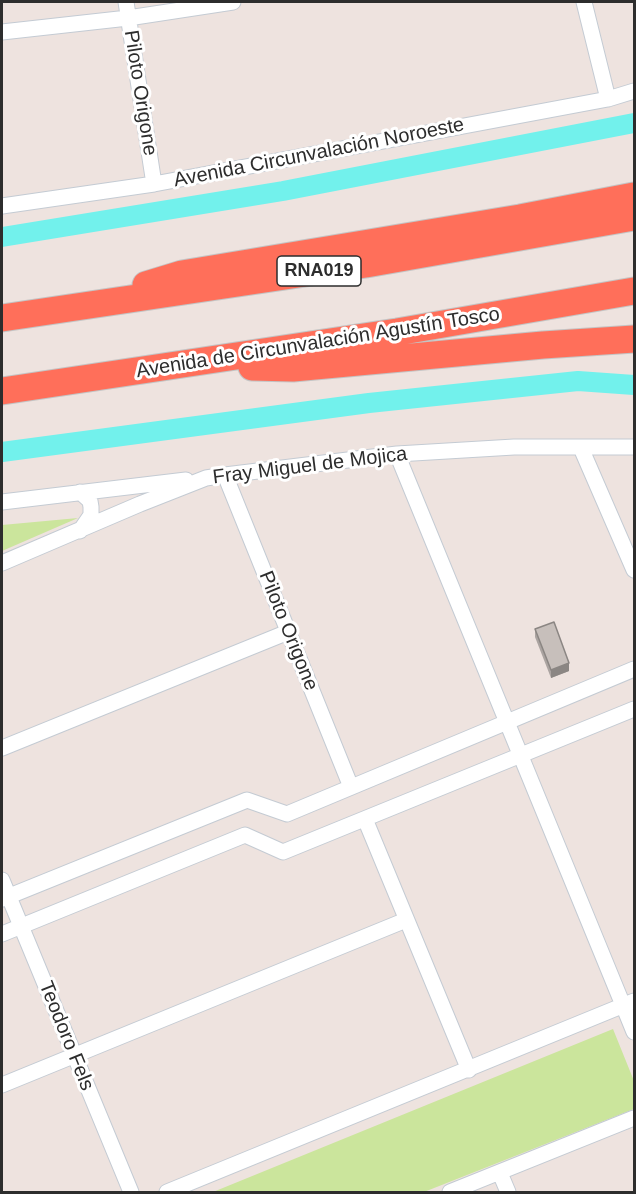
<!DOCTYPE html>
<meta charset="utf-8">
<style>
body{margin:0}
#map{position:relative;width:636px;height:1194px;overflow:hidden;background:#eee3df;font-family:Arial,sans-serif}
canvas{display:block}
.frame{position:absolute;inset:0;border:3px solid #2d2d2d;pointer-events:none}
</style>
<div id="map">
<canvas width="636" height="1194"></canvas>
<div class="frame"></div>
</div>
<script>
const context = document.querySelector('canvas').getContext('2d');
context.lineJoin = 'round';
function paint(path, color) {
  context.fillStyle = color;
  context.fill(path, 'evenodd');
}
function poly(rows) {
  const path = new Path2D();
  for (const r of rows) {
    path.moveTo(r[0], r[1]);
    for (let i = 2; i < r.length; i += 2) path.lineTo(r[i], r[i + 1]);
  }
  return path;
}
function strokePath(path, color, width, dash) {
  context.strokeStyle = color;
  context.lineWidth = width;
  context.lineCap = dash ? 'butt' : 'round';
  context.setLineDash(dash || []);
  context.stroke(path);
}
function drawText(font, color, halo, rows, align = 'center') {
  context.font = font + ' Arial,sans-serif';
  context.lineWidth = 6;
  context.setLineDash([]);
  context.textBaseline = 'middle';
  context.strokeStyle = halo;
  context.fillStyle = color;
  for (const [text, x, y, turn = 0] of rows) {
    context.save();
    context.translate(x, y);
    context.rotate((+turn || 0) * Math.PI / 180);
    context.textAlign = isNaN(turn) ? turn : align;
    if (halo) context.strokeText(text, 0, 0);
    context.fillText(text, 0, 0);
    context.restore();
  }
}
const green = poly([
 [78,518,2,551,2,525],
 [613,1029,634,1081,634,1109,424,1192,213,1192]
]);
const canal = poly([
 [2,237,283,191,634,123],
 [2,452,369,403,578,381,634,385]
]);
const minor = poly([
 [126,2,154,184],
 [584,2,608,99],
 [2,32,128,18,233,2],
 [2,206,154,184,608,99,634,91],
 [581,448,634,570],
 [397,454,634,1032],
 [225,475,351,787],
 [80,492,90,501,91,507,91,515,80,531],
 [2,502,186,480],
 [2,563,140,504,206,478,225,475,397,454,514,447,634,447],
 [2,748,288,632],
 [365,819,469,1070],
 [2,880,131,1192],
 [2,899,247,800,287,814,634,669],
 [2,934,245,835,283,852,634,709],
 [2,1085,406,920],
 [500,1173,508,1192],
 [167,1192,634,1001],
 [450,1192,634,1118]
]);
const motorway = poly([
 [146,285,182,274,520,218,634,196],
 [2,318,366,264,634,217],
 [252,367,293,368,543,345,634,339],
 [2,391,397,332,634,291]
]);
const wall = poly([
 [535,629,569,671,551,678,535,637]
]);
const shadedWall = poly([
 [569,663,569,671,551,678,551,670]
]);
const building = poly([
 [554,622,569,663,551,670,535,629,554,622]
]);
const shields = [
 [319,271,84]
];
const shieldNames = [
 ["RNA019",319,271]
];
const streetNames = [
 ["Piloto Origone",140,93,81],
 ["Avenida Circunvalación Noroeste",319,153,-11],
 ["Avenida de Circunvalación Agustín Tosco",318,343,-9],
 ["Fray Miguel de Mojica",310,466,-7],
 ["Piloto Origone",288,631,68],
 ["Teodoro Fels",66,1036,68]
];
paint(green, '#cbe59c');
strokePath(canal, '#72f1ec', 20);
strokePath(minor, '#c4cbd3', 17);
strokePath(motorway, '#c4c4c4', 29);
strokePath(minor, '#fff', 15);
strokePath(motorway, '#ff6f5a', 27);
paint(wall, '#aba4a1');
paint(shadedWall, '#8b8683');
paint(building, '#c7bfbb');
strokePath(building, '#8b8683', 1.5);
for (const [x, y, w] of shields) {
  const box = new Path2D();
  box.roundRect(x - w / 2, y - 15, w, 30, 4.5);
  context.fillStyle = '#fff';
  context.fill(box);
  strokePath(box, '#2d2d2d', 1.5);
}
drawText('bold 18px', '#2d2d2d', null, shieldNames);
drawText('20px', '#2d2d2d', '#fff', streetNames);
</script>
